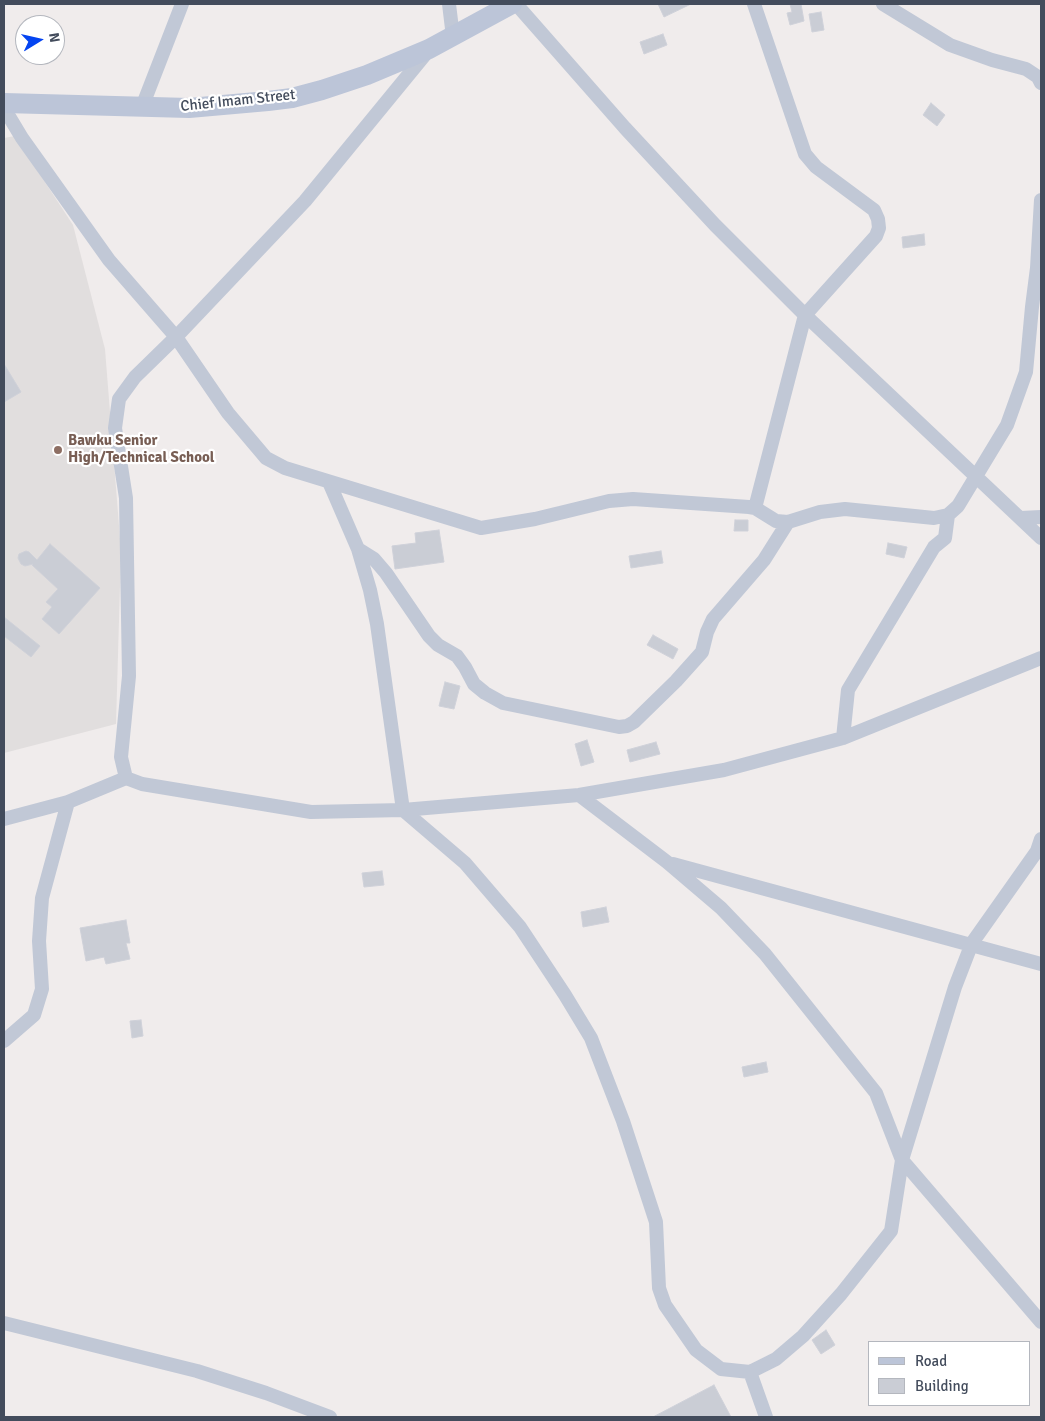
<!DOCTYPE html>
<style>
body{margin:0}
#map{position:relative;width:1045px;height:1421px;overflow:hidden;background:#f0ecec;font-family:Signika,sans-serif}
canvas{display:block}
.frame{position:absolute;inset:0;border:5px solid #434c5c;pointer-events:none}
.legend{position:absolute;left:868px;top:1341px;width:162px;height:65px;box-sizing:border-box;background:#fff;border:1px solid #b4b7be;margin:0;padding:6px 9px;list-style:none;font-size:15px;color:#434c5c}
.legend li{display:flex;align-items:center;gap:10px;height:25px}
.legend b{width:25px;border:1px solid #b4b7be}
.north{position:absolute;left:15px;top:15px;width:50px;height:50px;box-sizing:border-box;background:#fff;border:1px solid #b4b7be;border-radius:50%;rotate:81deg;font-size:14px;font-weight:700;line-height:20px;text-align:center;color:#434c5c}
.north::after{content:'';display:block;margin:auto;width:18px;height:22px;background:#0444f1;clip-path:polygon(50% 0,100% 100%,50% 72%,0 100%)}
</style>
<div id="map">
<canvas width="1045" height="1421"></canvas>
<div class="frame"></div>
<ul class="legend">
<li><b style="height:6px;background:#bcc5d8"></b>Road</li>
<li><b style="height:14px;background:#cacdd5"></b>Building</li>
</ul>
<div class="north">N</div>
</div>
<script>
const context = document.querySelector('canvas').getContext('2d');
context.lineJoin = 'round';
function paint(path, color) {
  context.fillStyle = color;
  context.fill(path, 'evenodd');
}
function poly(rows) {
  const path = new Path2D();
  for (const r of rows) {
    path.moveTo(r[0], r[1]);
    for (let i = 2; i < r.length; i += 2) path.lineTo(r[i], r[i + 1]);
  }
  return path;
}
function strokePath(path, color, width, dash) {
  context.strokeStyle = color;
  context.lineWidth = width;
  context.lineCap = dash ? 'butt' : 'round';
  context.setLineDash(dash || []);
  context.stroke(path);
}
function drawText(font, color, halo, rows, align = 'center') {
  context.font = font + ' Signika,sans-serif';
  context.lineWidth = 4.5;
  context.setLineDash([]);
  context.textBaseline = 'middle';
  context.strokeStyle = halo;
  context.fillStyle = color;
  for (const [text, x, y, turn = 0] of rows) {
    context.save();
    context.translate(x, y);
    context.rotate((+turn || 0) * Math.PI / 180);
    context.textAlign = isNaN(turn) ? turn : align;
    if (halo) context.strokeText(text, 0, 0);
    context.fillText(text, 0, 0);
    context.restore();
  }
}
const education = poly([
 [15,136,73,225,105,349,121,551,116,724,4,753,4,138]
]);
const building = poly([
 [658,4,691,4,664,17,658,4],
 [790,4,801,4,804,21,790,25,787,13,792,12,790,4],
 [821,12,824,30,812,32,809,14,821,12],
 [663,34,667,45,644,54,640,42,663,34],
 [931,103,945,115,937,126,923,115,931,103],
 [924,234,925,245,903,248,902,237,924,234],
 [4,364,21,392,4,402,4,364],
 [735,520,748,520,748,531,734,531,735,520],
 [439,530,444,562,395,569,392,546,416,543,415,533,439,530],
 [888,543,907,547,904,558,886,554,888,543],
 [50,544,100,588,59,634,42,619,52,607,46,602,58,589,32,565,33,564,25,566,21,564,18,558,19,554,26,551,29,552,37,560,50,544],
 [661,551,663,563,631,568,629,556,661,551],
 [4,617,40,646,31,657,4,636,4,617],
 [653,635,678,649,673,659,647,645,653,635],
 [445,682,460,686,454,709,439,706,445,682],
 [587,740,594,762,581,766,575,744,587,740],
 [656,742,660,754,630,762,627,750,656,742],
 [382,871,384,885,364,887,362,873,382,871],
 [606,907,609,922,583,927,581,912,606,907],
 [126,920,130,943,126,943,130,959,106,964,104,957,86,961,80,928,126,920],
 [141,1020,143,1036,132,1038,130,1021,141,1020],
 [766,1062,768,1072,744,1077,742,1067,766,1062],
 [826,1330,835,1345,821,1354,812,1340,826,1330],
 [714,1385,731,1417,653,1417,714,1385]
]);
const street = poly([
 [449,4,453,37],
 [516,4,625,128,715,225,805,315,1041,538],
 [754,4,805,154,816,167,874,210,878,219,879,228,876,236,805,315,755,508],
 [883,4,950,45,992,60,1026,69,1038,77,1041,83],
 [142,107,182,4],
 [4,108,22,138,109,260,176,337,228,413,266,458,285,468,481,528,535,519,609,501,633,499,749,507,755,508,776,521,788,522,820,512,845,509,934,518,948,515,958,506,1007,425,1026,372,1032,307,1037,268,1041,200],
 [329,482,358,549,370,590,377,624,403,810,465,863,520,927,565,995,591,1038,623,1121,656,1222,659,1288,665,1305,696,1350,721,1369,750,1372,776,1359,803,1336,841,1294,891,1231,902,1160,876,1093,765,954,721,908,667,862,579,795],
 [1021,518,1041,517],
 [358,549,374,559,386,573,429,636,438,645,457,656,465,667,474,684,485,693,503,703,619,727,627,726,634,722,676,681,702,652,707,632,713,619,764,560,788,522],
 [843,738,848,690,934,547,945,538,948,515],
 [126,778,121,757,129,676,126,498,115,428,119,399,135,377,176,337,305,201,428,51],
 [4,819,68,802,126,778,142,784,311,812,403,810,579,795,724,770,843,738,1041,658],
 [1041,839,1037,851,972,943,955,987,902,1160,1041,1322],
 [673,864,1041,964],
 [4,1041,34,1015,42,989,39,941,42,898,68,802],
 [4,1323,197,1371,266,1393,330,1417],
 [750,1372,766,1417]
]);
const secondary = poly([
 [4,103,189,108,268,101,292,98,322,90,367,75,429,49,512,4]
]);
const markers = [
 [58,450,5,"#8d6e63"]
];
const streetNames = [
 ["Chief Imam Street",238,101,-6]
];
const educationNames = [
 ["Bawku Senior",68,441],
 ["High/Technical School",68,458]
];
paint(education, '#e1dede');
paint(building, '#cacdd5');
strokePath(building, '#cfd1d9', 1);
strokePath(street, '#c1c8d6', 14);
strokePath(secondary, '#bcc5d8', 20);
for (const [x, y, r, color] of markers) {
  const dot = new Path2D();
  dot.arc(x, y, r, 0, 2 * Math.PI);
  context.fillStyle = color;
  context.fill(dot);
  strokePath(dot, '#fff', 2);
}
drawText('15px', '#434c5c', '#fff', streetNames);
drawText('bold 15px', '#785e54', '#fff', educationNames, 'left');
</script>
